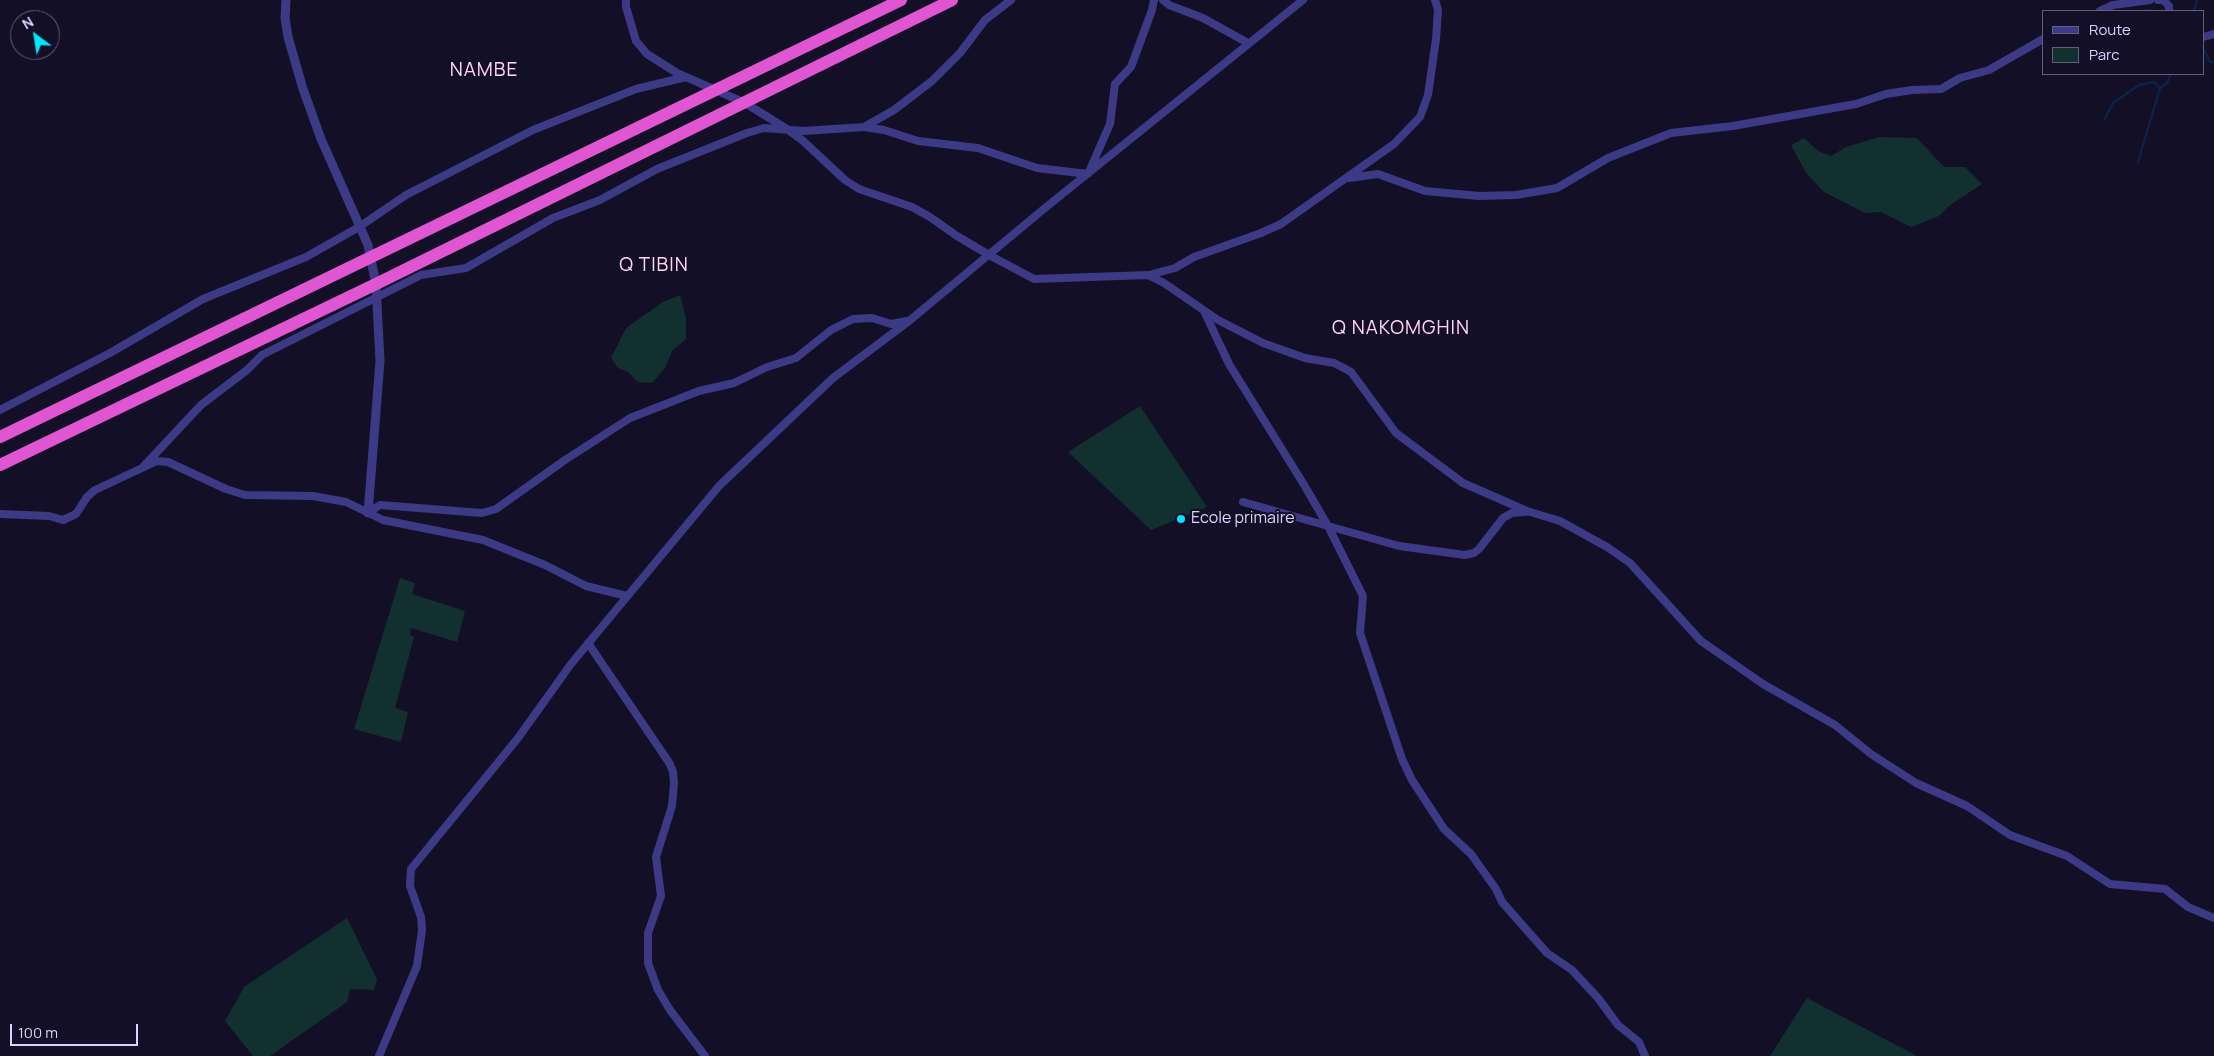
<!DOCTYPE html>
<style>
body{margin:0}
#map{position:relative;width:2214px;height:1056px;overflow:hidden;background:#130f26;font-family:Manrope,sans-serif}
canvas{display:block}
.legend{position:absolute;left:2042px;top:10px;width:162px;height:65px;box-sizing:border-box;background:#130f26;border:1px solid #625e7d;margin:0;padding:6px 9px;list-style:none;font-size:15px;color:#d9d4ff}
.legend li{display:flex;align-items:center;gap:10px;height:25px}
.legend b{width:25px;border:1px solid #625e7d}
.north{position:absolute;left:10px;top:10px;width:50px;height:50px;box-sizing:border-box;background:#130f26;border:1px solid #625e7d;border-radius:50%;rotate:329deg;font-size:14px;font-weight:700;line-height:20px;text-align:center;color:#d9d4ff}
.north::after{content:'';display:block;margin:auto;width:18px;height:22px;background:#00e5ff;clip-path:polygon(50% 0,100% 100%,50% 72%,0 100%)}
.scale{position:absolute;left:10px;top:1024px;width:128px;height:22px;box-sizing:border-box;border:2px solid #d9d4ff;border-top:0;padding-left:6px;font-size:15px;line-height:18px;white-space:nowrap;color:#d9d4ff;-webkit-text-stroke:4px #130f26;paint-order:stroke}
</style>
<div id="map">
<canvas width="2214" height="1056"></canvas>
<ul class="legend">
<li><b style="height:6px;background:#3d3a85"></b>Route</li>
<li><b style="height:14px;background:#12302f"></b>Parc</li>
</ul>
<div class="north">N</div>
<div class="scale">100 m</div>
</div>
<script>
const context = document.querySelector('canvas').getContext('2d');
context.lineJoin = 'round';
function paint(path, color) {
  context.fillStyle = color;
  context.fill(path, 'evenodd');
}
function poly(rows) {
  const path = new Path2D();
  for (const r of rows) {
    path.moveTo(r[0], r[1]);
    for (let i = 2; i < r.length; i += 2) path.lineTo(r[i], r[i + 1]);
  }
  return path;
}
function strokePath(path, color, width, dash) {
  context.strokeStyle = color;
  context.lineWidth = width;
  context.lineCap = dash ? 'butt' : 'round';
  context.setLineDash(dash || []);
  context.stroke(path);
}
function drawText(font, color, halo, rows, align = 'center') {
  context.font = font + ' Manrope,sans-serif';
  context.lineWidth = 4;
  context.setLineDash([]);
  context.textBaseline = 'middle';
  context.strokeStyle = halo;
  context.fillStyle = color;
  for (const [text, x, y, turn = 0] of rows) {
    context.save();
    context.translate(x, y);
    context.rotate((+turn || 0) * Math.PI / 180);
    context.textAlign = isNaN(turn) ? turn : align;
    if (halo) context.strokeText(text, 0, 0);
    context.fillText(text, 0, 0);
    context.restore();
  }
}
const green = poly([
 [1879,137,1917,138,1944,167,1965,167,1982,184,1950,205,1939,216,1911,227,1881,212,1865,213,1824,192,1806,173,1791,145,1804,138,1818,151,1831,156,1846,147],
 [680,295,686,318,686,339,672,351,665,368,652,383,638,382,628,372,618,368,611,358,626,328,663,302],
 [1140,406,1207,507,1151,530,1068,452],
 [400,578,415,583,412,594,465,611,457,642,411,628,410,635,414,637,395,708,408,712,401,742,354,729],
 [347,918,377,979,374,990,350,989,347,1002,270,1056,253,1056,225,1021,244,987],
 [1807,998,1917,1056,1770,1056]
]);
const stream = poly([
 [2146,10,2151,11],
 [2194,11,2197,0],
 [2203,48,2210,62,2214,62],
 [2104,120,2113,103,2139,85,2154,82,2160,88],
 [2138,162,2160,88,2167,83,2171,74]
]);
const minor = poly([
 [626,0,626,7,636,41,647,54,677,73,745,103,787,129,802,140,845,180,859,189,912,207,930,217,957,236,989,255,1034,279,1148,275,1164,283,1218,320,1263,343,1305,358,1334,363,1342,367,1351,372,1396,433,1463,483,1527,511,1560,521,1607,547,1630,563,1701,641,1763,684,1835,725,1871,754,1916,783,1967,806,2010,835,2067,856,2110,884,2165,889,2188,907,2214,918],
 [1163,0,1169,5,1203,18,1248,43],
 [2158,0,2163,0,2169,6,2169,11],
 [2100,11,2113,5,2150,0],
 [2203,37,2214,34],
 [864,127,894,110,932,81,960,53,985,20,1011,0],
 [1349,178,1378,174,1425,191,1479,196,1516,195,1557,188,1608,158,1671,133,1733,126,1856,104,1886,94,1912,90,1941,89,1960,78,1989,70,2043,39],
 [1149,275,1175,268,1194,257,1261,233,1281,224,1394,144,1420,117,1428,95,1436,39,1438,10,1435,0],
 [1204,311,1229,364,1303,483,1328,526,1363,596,1360,633,1402,759,1412,780,1444,829,1471,854,1496,889,1502,902,1547,953,1572,970,1598,998,1618,1025,1639,1042,1645,1056],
 [0,410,110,353,203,299,306,257,359,227,406,195,533,130,636,89,686,77],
 [143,467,201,405,247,370,262,355,421,275,466,268,553,218,600,200,657,169,747,133,764,128,804,131,864,127,884,130,918,141,978,148,1037,168,1088,174,1110,124,1115,84,1131,67,1152,10,1154,0],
 [1243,502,1399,546,1465,555,1474,553,1479,549,1503,518,1512,513,1525,512],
 [368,513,380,505,482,513,496,509,565,460,630,418,699,391,734,383,767,367,796,358,831,330,853,319,872,318,891,324,907,321],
 [0,514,49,516,63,520,76,514,87,497,95,490,157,461,168,462,226,489,245,495,313,496,346,502,383,520,483,540,545,565,586,586,627,596],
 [588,643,670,764,673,772,674,783,672,806,656,857,661,896,648,933,648,963,658,990,670,1010,705,1056],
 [379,1056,417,966,422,930,421,917,410,886,411,869,518,738,571,664,719,486,833,378,909,321,1045,208,1303,0]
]);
const tertiary = poly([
 [286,0,285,18,288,37,303,89,321,139,368,245,376,284,380,361,368,513]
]);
const trunk = poly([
 [0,437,901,0],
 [0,465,376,284,952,0]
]);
const markers = [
 [1181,519,5,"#00e5ff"]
];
const poiNames = [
 ["Ecole primaire",1191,519]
];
const quarterNames = [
 ["NAMBE",484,71],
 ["Q TIBIN",654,266],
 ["Q NAKOMGHIN",1401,329]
];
paint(green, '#12302f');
strokePath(stream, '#0c2248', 2.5);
strokePath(minor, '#3d3a85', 8);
strokePath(tertiary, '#3d3a85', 9);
strokePath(trunk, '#e055d1', 12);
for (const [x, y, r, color] of markers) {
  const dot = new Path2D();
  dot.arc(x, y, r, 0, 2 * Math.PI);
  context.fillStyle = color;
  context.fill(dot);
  strokePath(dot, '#130f26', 2);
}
drawText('16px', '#d9d4ff', '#130f26', poiNames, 'left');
context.letterSpacing = '1px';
drawText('19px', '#ffd6f0', '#130f26', quarterNames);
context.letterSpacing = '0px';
</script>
